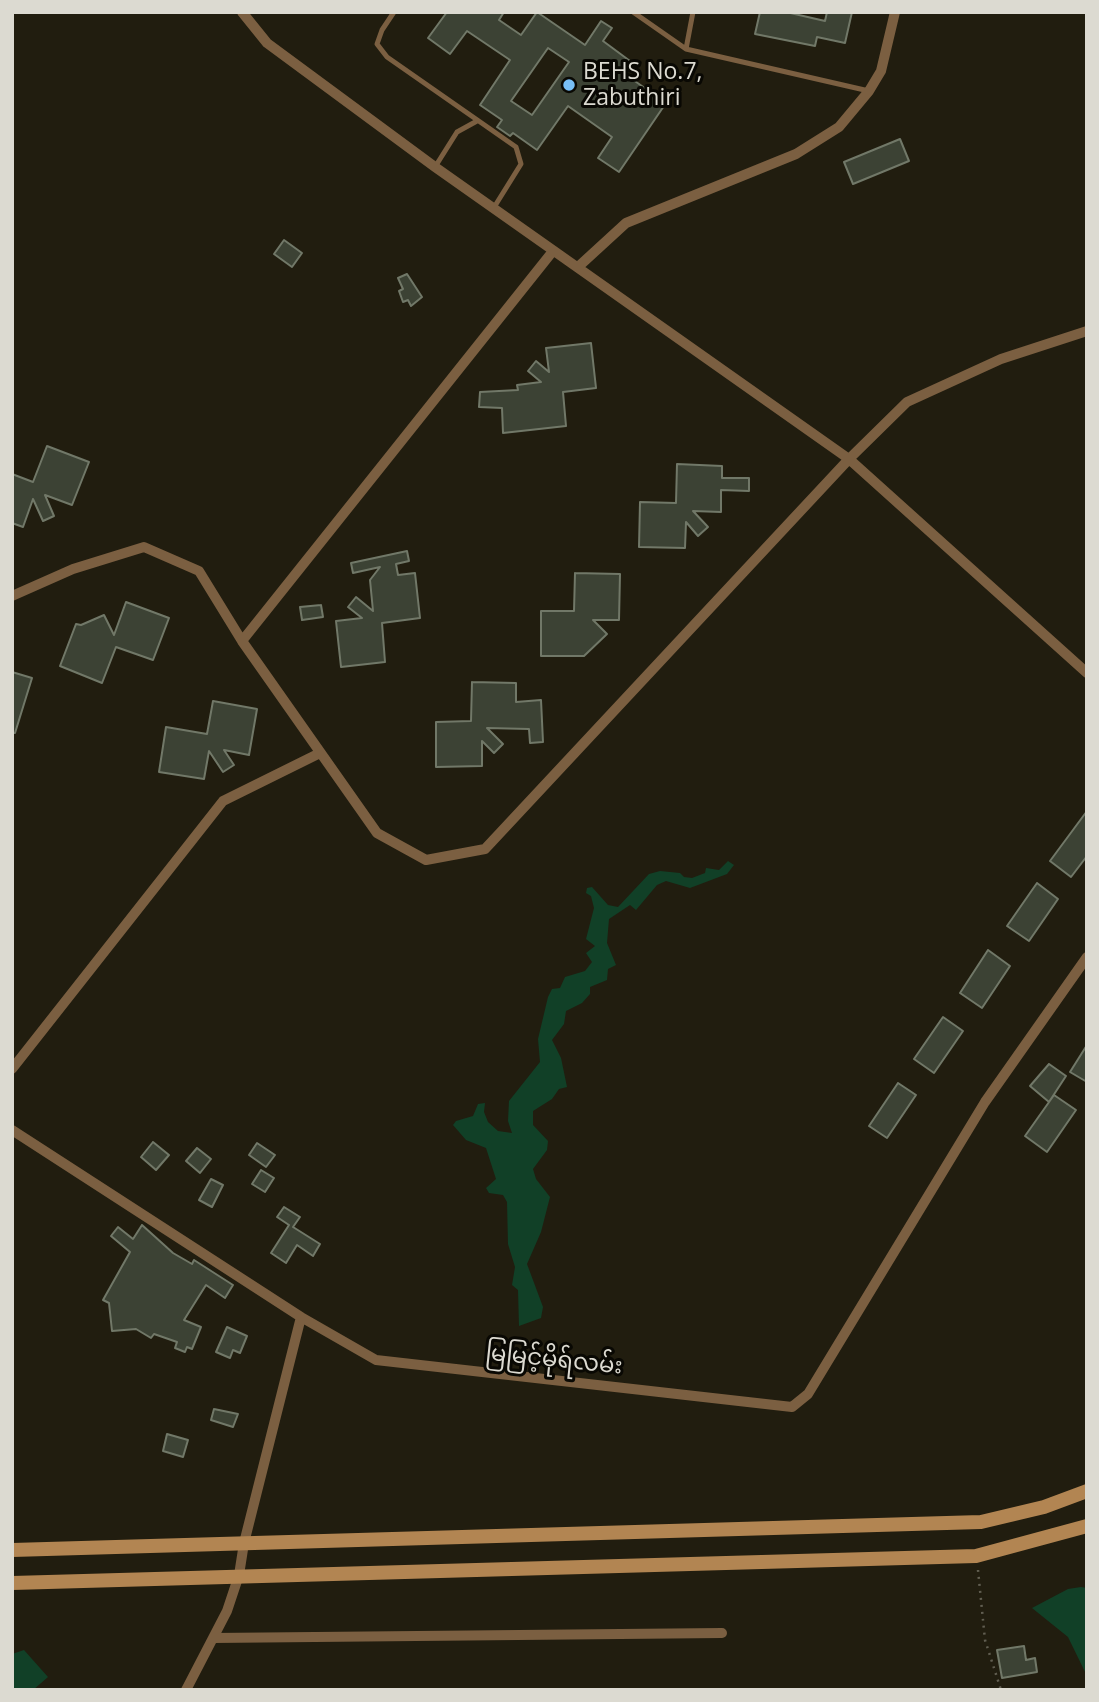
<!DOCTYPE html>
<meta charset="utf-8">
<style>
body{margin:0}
#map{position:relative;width:1099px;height:1702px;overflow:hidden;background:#211d0f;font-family:"Open Sans",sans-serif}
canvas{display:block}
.frame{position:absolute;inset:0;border:14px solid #dcdad1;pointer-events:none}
</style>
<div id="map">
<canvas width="1099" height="1702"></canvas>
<div class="frame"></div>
</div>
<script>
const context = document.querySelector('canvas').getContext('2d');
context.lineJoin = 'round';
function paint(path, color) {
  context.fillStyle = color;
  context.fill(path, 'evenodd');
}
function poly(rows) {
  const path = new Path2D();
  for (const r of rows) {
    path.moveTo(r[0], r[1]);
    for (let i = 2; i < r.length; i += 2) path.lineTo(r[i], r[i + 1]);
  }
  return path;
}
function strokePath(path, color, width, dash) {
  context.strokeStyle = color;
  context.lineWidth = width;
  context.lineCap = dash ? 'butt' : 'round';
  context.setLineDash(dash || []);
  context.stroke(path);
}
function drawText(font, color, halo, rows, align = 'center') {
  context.font = font + ' "Open Sans","Noto Sans Myanmar",sans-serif';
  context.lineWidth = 6;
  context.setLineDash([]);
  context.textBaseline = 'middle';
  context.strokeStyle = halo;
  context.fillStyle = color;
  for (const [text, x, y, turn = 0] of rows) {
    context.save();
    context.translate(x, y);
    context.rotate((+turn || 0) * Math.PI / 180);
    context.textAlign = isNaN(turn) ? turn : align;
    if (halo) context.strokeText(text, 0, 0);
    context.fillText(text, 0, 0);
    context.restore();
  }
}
const water = poly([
 [728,861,734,865,727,874,690,888,666,881,657,885,636,910,630,905,609,919,607,943,616,965,608,969,607,980,590,987,590,994,582,1003,566,1011,564,1024,552,1040,561,1058,567,1087,559,1089,552,1099,533,1111,533,1125,548,1141,547,1150,533,1169,536,1179,550,1197,541,1232,527,1264,543,1307,541,1318,519,1326,518,1290,512,1285,515,1267,508,1244,507,1202,503,1195,489,1193,486,1188,496,1179,486,1148,466,1140,453,1125,456,1121,473,1116,478,1104,485,1103,484,1112,488,1122,498,1131,512,1133,508,1121,509,1101,540,1062,538,1039,548,997,552,989,560,988,565,977,585,971,592,962,586,953,595,946,586,939,594,908,591,896,586,893,587,888,592,887,608,905,618,907,649,874,660,871,680,873,684,877,692,878,705,873,706,868,719,870],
 [1081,1587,1087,1588,1087,1676,1068,1637,1032,1608,1068,1589],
 [24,1650,48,1677,33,1690,12,1690,12,1654]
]);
const building = poly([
 [447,12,504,12,499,20,521,35,537,12,585,45,601,21,612,28,603,41,630,61,622,72,666,103,619,172,598,158,612,137,568,106,537,150,513,133,510,136,497,127,502,120,480,105,510,60,467,31,450,54,428,38,447,12],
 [548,48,569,62,532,115,511,101,548,48],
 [760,12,786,12,825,21,827,12,852,12,845,43,817,37,815,46,755,34,760,12],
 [900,139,909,161,853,184,844,162,900,139],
 [284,240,302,253,292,267,274,254,284,240],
 [407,274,422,297,411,306,408,300,403,302,399,291,403,289,398,278,407,274],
 [591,343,596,388,563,392,566,426,503,433,502,408,479,407,480,392,518,390,517,385,541,382,528,371,536,361,549,372,546,348,591,343],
 [47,446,89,462,72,505,45,495,54,516,43,521,33,499,23,527,12,523,12,474,33,482,47,446],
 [677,464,722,466,722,478,749,478,749,491,721,490,721,512,693,511,708,527,698,536,686,522,685,548,639,547,640,502,676,503,677,464],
 [407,551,409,561,396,564,398,575,415,573,420,618,382,623,385,662,341,667,336,621,362,618,348,607,356,597,373,611,370,580,380,567,353,573,351,563,407,551],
 [575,573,620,574,619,620,593,620,607,634,584,656,541,656,541,611,574,611,575,573],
 [126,602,169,618,153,660,116,647,102,683,60,666,76,624,81,625,104,615,114,635,126,602],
 [321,605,323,617,302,620,300,607,321,605],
 [12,672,32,678,15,733,12,733,12,672],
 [472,682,516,683,516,702,541,700,543,742,530,743,529,729,487,728,503,744,494,753,482,741,482,766,436,767,436,722,471,721,472,682],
 [213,701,257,709,249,755,224,750,234,765,223,772,209,751,204,779,159,772,166,727,207,734,213,701],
 [1087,811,1087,856,1071,877,1050,861,1087,811],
 [1037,883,1058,899,1029,941,1007,926,1037,883],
 [988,950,1010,966,982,1008,960,993,988,950],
 [943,1017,963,1031,934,1073,914,1059,943,1017],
 [1087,1045,1087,1082,1070,1072,1087,1045],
 [1049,1064,1066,1076,1049,1102,1030,1086,1049,1064],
 [898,1083,916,1095,887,1138,869,1126,898,1083],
 [1054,1095,1076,1110,1047,1152,1025,1136,1054,1095],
 [153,1142,169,1155,156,1170,141,1157,153,1142],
 [257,1143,275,1155,266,1167,249,1155,257,1143],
 [197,1148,211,1159,200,1173,186,1161,197,1148],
 [261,1170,274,1178,265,1192,252,1184,261,1170],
 [211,1179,223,1185,212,1207,199,1200,211,1179],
 [284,1207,300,1217,293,1227,320,1244,313,1256,297,1245,286,1263,271,1253,289,1225,277,1217,284,1207],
 [142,1225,173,1253,192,1264,194,1260,233,1285,225,1298,206,1285,184,1320,201,1327,192,1349,187,1347,185,1352,175,1348,177,1342,154,1334,151,1338,136,1329,112,1331,109,1303,103,1300,130,1252,111,1236,118,1227,133,1239,142,1225],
 [227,1327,247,1336,240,1353,233,1350,230,1358,216,1352,227,1327],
 [214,1409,238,1414,233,1427,211,1420,214,1409],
 [167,1434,188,1440,183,1457,163,1451,167,1434],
 [1024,1646,1026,1660,1035,1658,1037,1672,1002,1678,997,1650,1024,1646]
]);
const path = poly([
 [978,1570,985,1640,1001,1690]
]);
const lane = poly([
 [394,12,382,30,377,44,387,57,516,147,521,164,493,209],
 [633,12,686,49,869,91],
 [686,49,693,12],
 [435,167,457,132,477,121]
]);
const street = poly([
 [242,12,267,43,435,167,849,459,1087,673],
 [578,267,626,223,796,154,839,127,869,91,881,71,895,12],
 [12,596,73,569,144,547,199,571,242,641,377,833,426,860,485,849,849,459,907,402,1001,359,1087,331],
 [242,641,553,251],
 [12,1069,223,801,320,753],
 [12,1130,301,1317],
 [213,1638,722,1633],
 [186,1690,227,1611,239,1575,244,1543,301,1317,376,1360,792,1407,808,1394,985,1102,1087,957]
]);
const secondary = poly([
 [12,1550,981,1522,1044,1507,1087,1491],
 [12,1583,976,1556,1087,1526]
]);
const markers = [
 [569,85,7,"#78bff7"]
];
const poiNames = [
 ["BEHS No.7,",583,72],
 ["Zabuthiri",583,98]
];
const streetNames = [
 ["မြမြင့်မိုရ်လမ်း",554,1360,6]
];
paint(water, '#114027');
paint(building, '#3c4234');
strokePath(building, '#717868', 2);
strokePath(path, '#615e51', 2.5, [2, 5]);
strokePath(lane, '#7b5f41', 5);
strokePath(street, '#7b5f41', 10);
strokePath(secondary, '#b28552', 14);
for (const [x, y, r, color] of markers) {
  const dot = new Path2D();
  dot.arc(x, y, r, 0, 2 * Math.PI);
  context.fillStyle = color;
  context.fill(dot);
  strokePath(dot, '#090803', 2.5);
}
drawText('23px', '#dcdad1', '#090803', poiNames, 'left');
drawText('23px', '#dcdad1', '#090803', streetNames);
</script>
